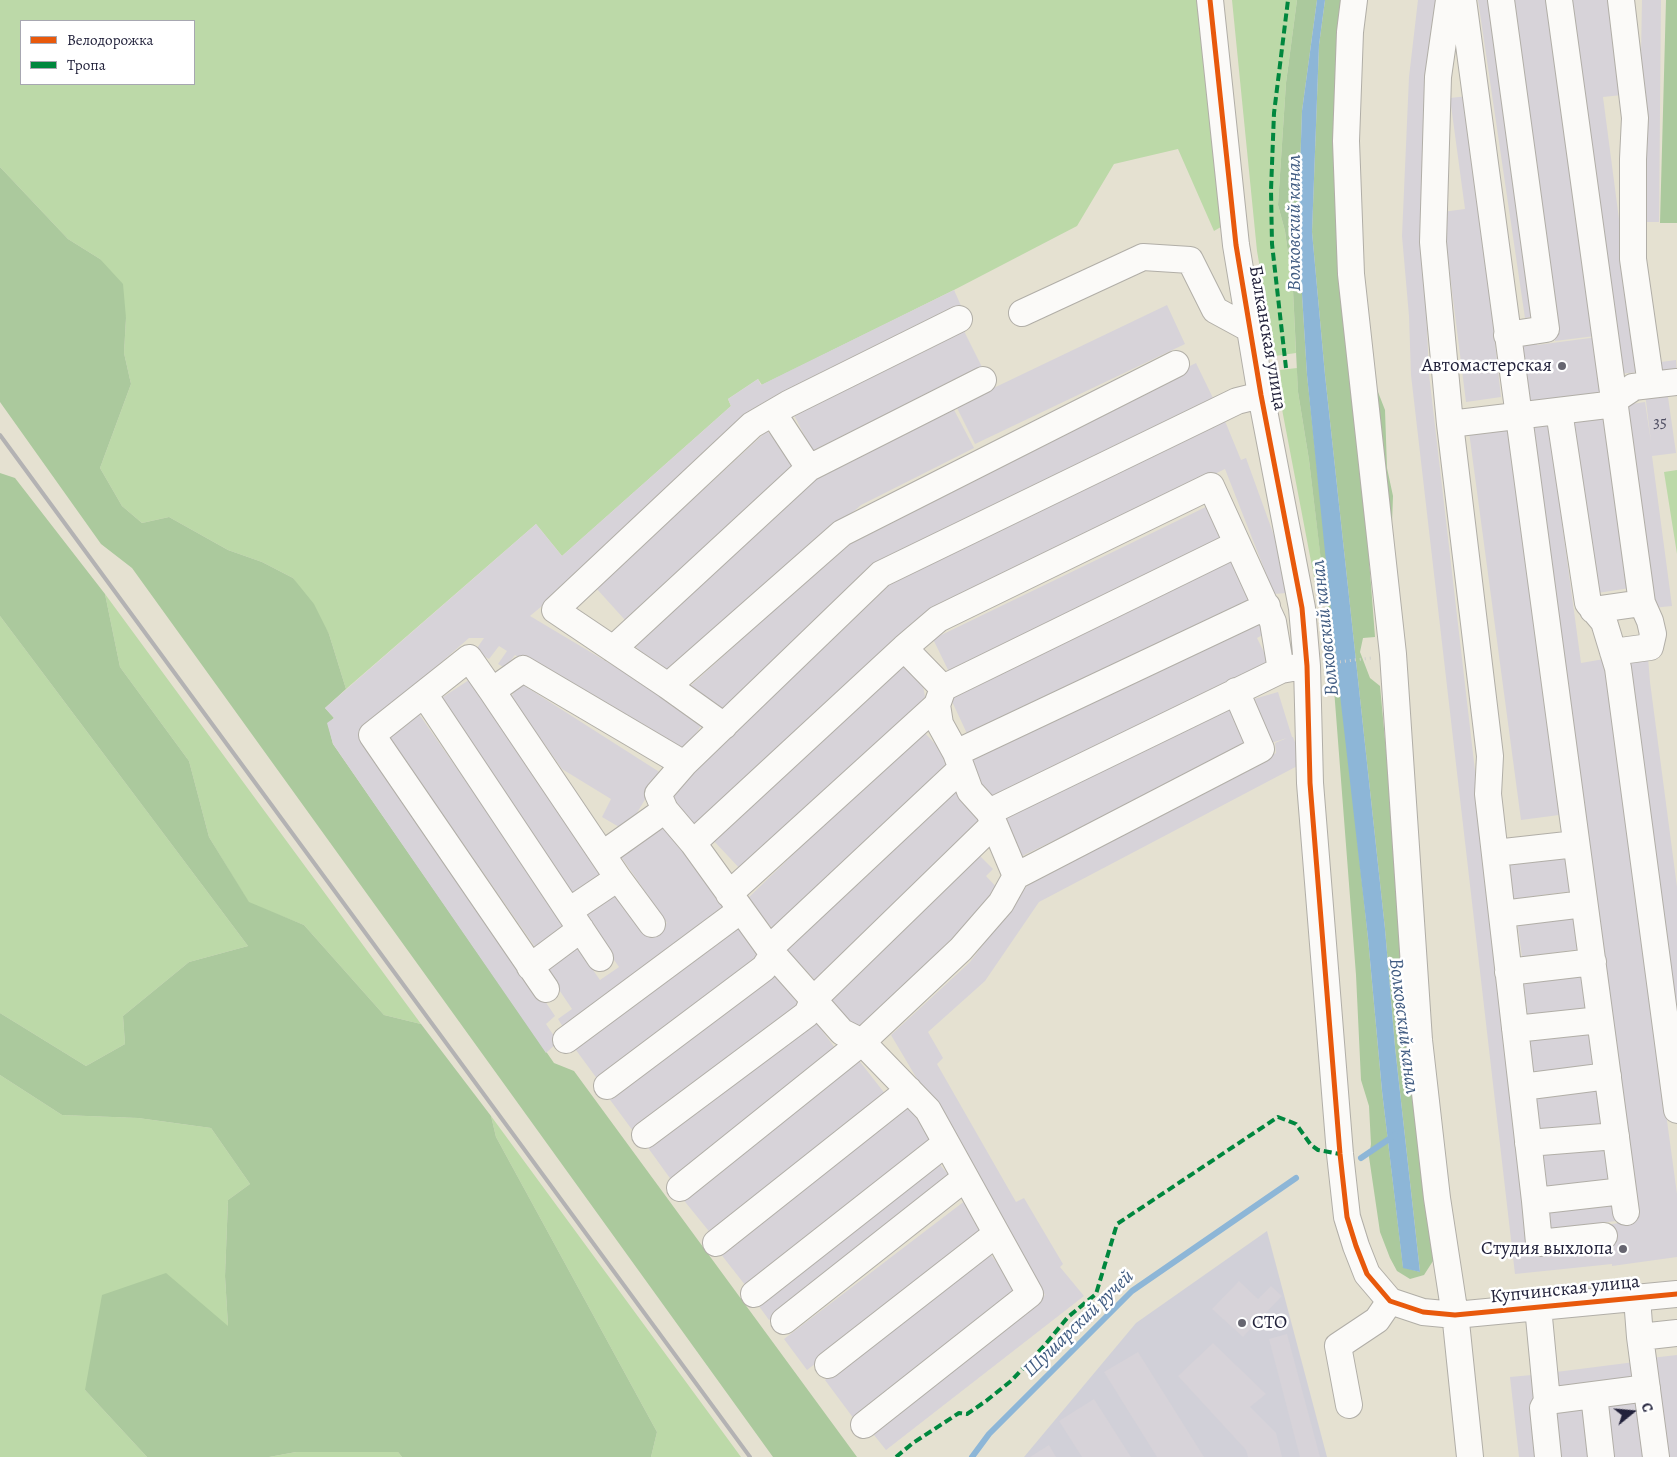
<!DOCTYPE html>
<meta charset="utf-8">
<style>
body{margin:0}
#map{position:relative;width:1677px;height:1457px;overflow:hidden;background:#e5e1d1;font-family:Alegreya,serif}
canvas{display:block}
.legend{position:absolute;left:20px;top:20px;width:175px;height:65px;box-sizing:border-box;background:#fff;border:1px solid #a7a7b1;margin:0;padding:6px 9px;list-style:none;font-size:15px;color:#22223b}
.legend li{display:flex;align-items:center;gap:10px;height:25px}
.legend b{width:25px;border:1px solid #a7a7b1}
.north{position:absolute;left:1607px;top:1387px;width:50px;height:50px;-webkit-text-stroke:4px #fff;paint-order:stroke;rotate:73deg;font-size:14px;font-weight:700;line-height:20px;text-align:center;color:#22223b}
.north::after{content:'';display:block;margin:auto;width:18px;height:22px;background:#22223b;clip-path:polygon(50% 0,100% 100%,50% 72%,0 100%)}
</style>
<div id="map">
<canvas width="1677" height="1457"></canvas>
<ul class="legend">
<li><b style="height:6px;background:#e8590c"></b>Велодорожка</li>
<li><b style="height:6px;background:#00873e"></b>Тропа</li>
</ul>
<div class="north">С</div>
</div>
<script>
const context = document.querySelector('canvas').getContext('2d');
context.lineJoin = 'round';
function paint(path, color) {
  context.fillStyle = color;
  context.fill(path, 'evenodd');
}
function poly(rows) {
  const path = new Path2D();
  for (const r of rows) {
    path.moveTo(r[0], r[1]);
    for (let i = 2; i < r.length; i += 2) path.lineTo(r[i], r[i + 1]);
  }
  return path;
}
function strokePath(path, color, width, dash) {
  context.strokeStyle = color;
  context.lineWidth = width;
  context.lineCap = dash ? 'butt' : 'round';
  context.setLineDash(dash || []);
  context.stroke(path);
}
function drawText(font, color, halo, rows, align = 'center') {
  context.font = font + ' Alegreya,serif';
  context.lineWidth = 5;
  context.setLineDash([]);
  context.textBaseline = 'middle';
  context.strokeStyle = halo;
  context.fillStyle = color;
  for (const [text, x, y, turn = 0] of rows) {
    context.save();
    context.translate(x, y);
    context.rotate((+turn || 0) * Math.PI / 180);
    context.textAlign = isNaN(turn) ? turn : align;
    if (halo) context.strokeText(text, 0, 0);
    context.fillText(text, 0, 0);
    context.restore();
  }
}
const industrial = poly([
 [1267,1231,1327,1457,1024,1457,1136,1323]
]);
const green = poly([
 [0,0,1200,0,1226,224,1214,231,1178,149,1114,164,1077,226,954,290,762,385,758,379,728,399,731,406,562,556,536,524,346,689,329,634,293,578,262,562,228,550,169,517,142,523,122,506,100,468,131,384,124,353,126,318,100,259,68,239,0,167],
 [21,21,194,21,194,84,21,84],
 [1232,0,1297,0,1286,83,1278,205,1285,231,1293,290,1296,353,1275,356,1257,251],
 [1297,368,1298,392,1309,460,1326,602,1318,598,1277,383,1281,379,1280,370],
 [1677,470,1677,554,1664,472],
 [105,594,421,1024,384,1015,304,925,249,903,209,837,189,761,120,667],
 [0,616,248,946,189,962,123,1016,125,1044,86,1066,0,1013],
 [0,1075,62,1115,138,1118,211,1128,250,1184,228,1200,225,1276,228,1326,85,1390,147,1457,0,1457],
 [491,1116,741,1457,651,1457,657,1432,496,1137],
 [296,1452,398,1452,402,1457,269,1457]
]);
const forest = poly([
 [1297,0,1317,0,1302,111,1298,229,1307,375,1368,938,1382,1091,1403,1267,1420,1272,1395,1047,1385,929,1325,375,1312,232,1319,45,1325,0,1342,0,1358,382,1378,392,1385,410,1387,468,1393,496,1392,523,1368,546,1375,637,1363,638,1360,652,1370,678,1380,686,1428,1202,1434,1245,1433,1261,1424,1275,1410,1279,1397,1271,1390,1258,1380,1232,1369,1157,1371,1144,1369,1106,1361,1080,1356,975,1330,637,1309,460,1298,392,1293,290,1285,231,1278,205,1286,83],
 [1666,0,1677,0,1677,223,1660,223],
 [0,167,68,239,100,259,123,284,126,318,124,353,131,384,100,468,122,506,142,523,169,517,228,550,262,562,293,578,314,604,329,634,346,689,325,708,334,718,328,724,333,744,554,1063,574,1071,857,1457,773,1457,132,568,101,544,0,402],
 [0,473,15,478,105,594,120,667,189,761,209,837,249,902,304,925,384,1015,421,1024,491,1116,496,1137,657,1432,651,1457,402,1457,398,1452,296,1452,269,1457,147,1457,85,1390,102,1295,166,1273,228,1326,225,1276,228,1200,250,1184,211,1128,138,1118,62,1115,0,1075,0,1013,86,1066,125,1044,123,1016,189,962,248,946,0,616]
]);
const water = poly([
 [1317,0,1325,0,1319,45,1312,232,1325,375,1385,929,1395,1047,1420,1272,1403,1268,1382,1091,1368,938,1336,660,1307,375,1298,229,1302,111]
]);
const stream = poly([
 [1361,1158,1395,1135],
 [972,1457,989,1434,1132,1291,1296,1178]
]);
const building = poly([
 [1418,0,1437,0,1426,306,1429,374,1531,1254,1609,1246,1606,1225,1638,1220,1621,1077,1529,422,1548,419,1581,663,1604,659,1677,1194,1677,1257,1612,1266,1612,1264,1515,1274,1411,375,1409,316,1402,236,1409,77],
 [1478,0,1492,0,1539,316,1525,318],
 [1509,0,1549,0,1595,336,1555,341],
 [1569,0,1610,0,1622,95,1603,97,1639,372,1619,374],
 [1642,0,1661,0,1659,222,1638,222],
 [1468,96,1501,397,1466,402,1442,212,1465,209,1450,98],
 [954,290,962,308,773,402,579,575,530,616,686,709,702,724,682,756,515,655,505,668,498,664,507,651,499,646,489,659,475,651,484,638,469,638,364,730,555,1016,546,1024,558,1042,546,1053,333,744,327,723,334,718,325,708,536,524,562,556,731,406,728,399,758,379,761,385],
 [1167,305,1185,344,975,444,956,406],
 [962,327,982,367,812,451,792,411],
 [1598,337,1605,396,1526,405,1519,343,1537,341,1537,345],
 [1676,360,1677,374,1663,376,1661,362],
 [1196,363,1213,398,868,569,870,576,720,720,688,688,847,544,843,536],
 [1667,390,1676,453,1652,456,1672,606,1652,608,1625,405,1645,402,1651,442,1645,393],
 [952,406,974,448,861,505,665,677,632,643,830,466],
 [1606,418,1630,588,1591,594,1567,423],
 [1225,421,1241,460,1246,458,1285,566,1286,593,1274,594,1225,469,932,611,696,828,667,795,893,581],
 [1507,427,1559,815,1521,820,1469,432],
 [767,431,796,463,625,620,596,588],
 [1212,504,1231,544,952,678,933,639],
 [1237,558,1258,603,970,740,949,695],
 [1262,620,1268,632,1257,638,1270,664,986,803,965,760],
 [1648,657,1650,682,1677,887,1677,1026,1626,661],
 [901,663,923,686,926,702,743,872,712,839],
 [472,678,604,875,573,896,440,699],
 [520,683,661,773,626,831,602,817,611,799,562,769,511,697],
 [1278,692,1292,737,1293,737,1303,763,1039,902,985,981,928,1032,943,1058,937,1064,1016,1202,1024,1198,1063,1264,1060,1267,1084,1296,886,1450,870,1430,1045,1295,891,1035,970,962,1029,883,1276,753,1275,743,1287,738,1268,744,1254,699],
 [1232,702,1252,745,1022,856,1001,813],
 [419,714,566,925,535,947,388,736],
 [922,730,952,762,776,932,746,900],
 [955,787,982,813,977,827,815,980,785,948],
 [665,823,729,915,565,1030,558,1019,572,1009,543,966,575,944,600,980,619,967,582,914,617,889,649,935,667,923,619,854],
 [977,853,993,869,986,876,1000,891,855,1034,825,1003],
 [1568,855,1572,891,1512,899,1507,862],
 [1575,913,1580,949,1522,957,1517,921],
 [737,923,763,957,598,1080,573,1046],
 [773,971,799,1005,633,1131,608,1097],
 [1582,972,1587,1008,1528,1016,1523,980],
 [815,1021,838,1052,672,1181,646,1145],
 [1594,1031,1599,1067,1532,1075,1527,1039],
 [857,1058,886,1095,712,1235,682,1198],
 [1601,1087,1605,1124,1537,1131,1533,1095],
 [908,1107,937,1144,749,1290,720,1253],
 [1608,1145,1612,1180,1544,1188,1537,1154],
 [937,1161,951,1178,769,1320,756,1302],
 [966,1200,989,1230,807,1370,784,1339],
 [1614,1202,1616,1221,1548,1229,1546,1210],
 [991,1255,1020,1293,854,1419,825,1380],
 [1239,1281,1258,1299,1271,1286,1282,1296,1243,1337,1212,1309],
 [1287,1334,1320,1457,1300,1457,1269,1339],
 [1213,1343,1266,1394,1250,1407,1276,1433,1282,1457,1248,1457,1246,1450,1178,1376],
 [1138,1352,1204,1457,1157,1457,1104,1372],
 [1677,1355,1677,1457,1664,1457,1651,1358],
 [1635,1362,1638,1385,1559,1395,1556,1372],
 [1532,1375,1540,1457,1519,1457,1510,1377],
 [1640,1395,1648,1457,1610,1457,1603,1399],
 [1094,1399,1131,1457,1082,1457,1059,1421],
 [1582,1400,1589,1457,1556,1457,1549,1404],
 [1049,1445,1056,1457,1030,1457]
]);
const path = poly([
 [1330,663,1371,658]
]);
const minor = poly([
 [1210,0,1236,245,1261,395,1302,608,1307,666,1310,783,1340,1154,1347,1217,1356,1246,1367,1274,1390,1301,1423,1312,1455,1315,1677,1294],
 [1354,0,1350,32,1346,141,1351,274,1393,654,1419,1040,1437,1198,1456,1322,1470,1457],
 [1449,0,1438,77,1433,242,1450,424,1490,756,1488,794,1535,1201,1623,1191],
 [1463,0,1626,1212],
 [1501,0,1546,329,1507,335],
 [1559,0,1642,603,1593,610],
 [1621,0,1635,118,1633,159,1633,259,1651,385],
 [1022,313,1143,257,1190,260,1215,310,1250,329],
 [1633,387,1677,382],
 [1559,411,1588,603,1604,622,1618,668,1677,1110],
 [773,413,809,468],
 [1450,424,1607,405,1634,387],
 [613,649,809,468,983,380],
 [1613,652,1650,647,1653,634,1650,621,1642,603],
 [668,686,555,610,752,425,788,404,959,319],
 [943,688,1237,544],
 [492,691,523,669,684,764],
 [424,694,600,958],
 [937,705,940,724,956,753,970,791,989,812,1016,876],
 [724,726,668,686,842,533,1176,364],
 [956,753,1267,606],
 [989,812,1281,670,1298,667],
 [693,843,904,648,938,619,1211,486,1273,622,1281,670],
 [1495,853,1576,844],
 [603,854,665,810],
 [729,894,937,705,943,688,904,648],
 [569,911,618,878],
 [1502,914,1584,904],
 [530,967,581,929],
 [1508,972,1593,962],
 [546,989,372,735,469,658,492,691,618,878,652,924],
 [1515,1029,1600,1020],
 [566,1040,741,910],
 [607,1086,764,968,773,954,772,946,961,769],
 [1522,1087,1608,1076],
 [645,1135,807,1014,813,1000,994,824],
 [1528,1143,1616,1136],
 [680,1188,862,1042,961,949,1001,903,1016,876,1261,749,1236,691],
 [1535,1201,1539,1243,1604,1236],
 [716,1243,909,1090],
 [754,1294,946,1143],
 [1637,1298,1640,1337,1677,1333],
 [1538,1307,1547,1401,1647,1388],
 [784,1321,965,1178],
 [1640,1337,1656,1457],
 [828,1365,996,1234],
 [1594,1395,1601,1457],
 [1547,1401,1543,1408,1548,1457],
 [1349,1405,1338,1346,1377,1320,1390,1301],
 [864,1425,1030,1294,928,1110,862,1042,842,1032,773,954,693,843,665,810,658,794,684,764,881,574,1237,401,1261,395]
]);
const rail = poly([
 [0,435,750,1457]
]);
const quiet = poly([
 [1286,368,1272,244,1271,190,1274,113,1288,0],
 [896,1457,913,1443,959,1413,967,1414,986,1401,1011,1381,1044,1346,1068,1317,1096,1294,1117,1224,1278,1117,1296,1124,1311,1145,1318,1150,1340,1154]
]);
const cycleway = poly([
 [1210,0,1236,245,1261,395,1302,608,1307,666,1310,783,1340,1154,1347,1217,1356,1246,1367,1274,1390,1301,1423,1312,1455,1315,1677,1294]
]);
const markers = [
 [1562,366,5,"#666570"],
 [1623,1249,5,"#666570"],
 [1242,1323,5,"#666570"]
];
const numberNames = [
 ["35",1660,423]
];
const streetNames = [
 ["Балканская улица",1267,338,80],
 ["Купчинская улица",1565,1290,-6]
];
const poiNames = [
 ["Автомастерская",1552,366],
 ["Студия выхлопа",1613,1249],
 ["СТО",1252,1323,"left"]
];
const waterNames = [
 ["Волковский канал",1295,223,-90],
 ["Волковский канал",1326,628,-96],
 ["Волковский канал",1403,1026,83],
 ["Шушарский ручей",1079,1324,-44]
];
paint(industrial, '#d1d0d8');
paint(green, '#bcd9a8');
paint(forest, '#abc99d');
paint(water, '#8db6d7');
strokePath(stream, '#8db6d7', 6);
paint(building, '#d7d3d9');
strokePath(minor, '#b1aea7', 28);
strokePath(path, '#d1d1ce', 3, [1, 4]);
strokePath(minor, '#fbfaf8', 26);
strokePath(rail, '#b3b2b3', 4);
strokePath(quiet, '#00873e', 4, [8, 4]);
strokePath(cycleway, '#e8590c', 5);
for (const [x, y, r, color] of markers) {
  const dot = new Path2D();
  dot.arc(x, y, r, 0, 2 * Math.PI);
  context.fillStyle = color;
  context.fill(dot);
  strokePath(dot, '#fff', 2);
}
drawText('16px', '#4f4e62', null, numberNames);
drawText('19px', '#22223b', '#fff', streetNames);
drawText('19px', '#22223b', '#fff', poiNames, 'right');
drawText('italic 20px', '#415c82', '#fff', waterNames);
</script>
